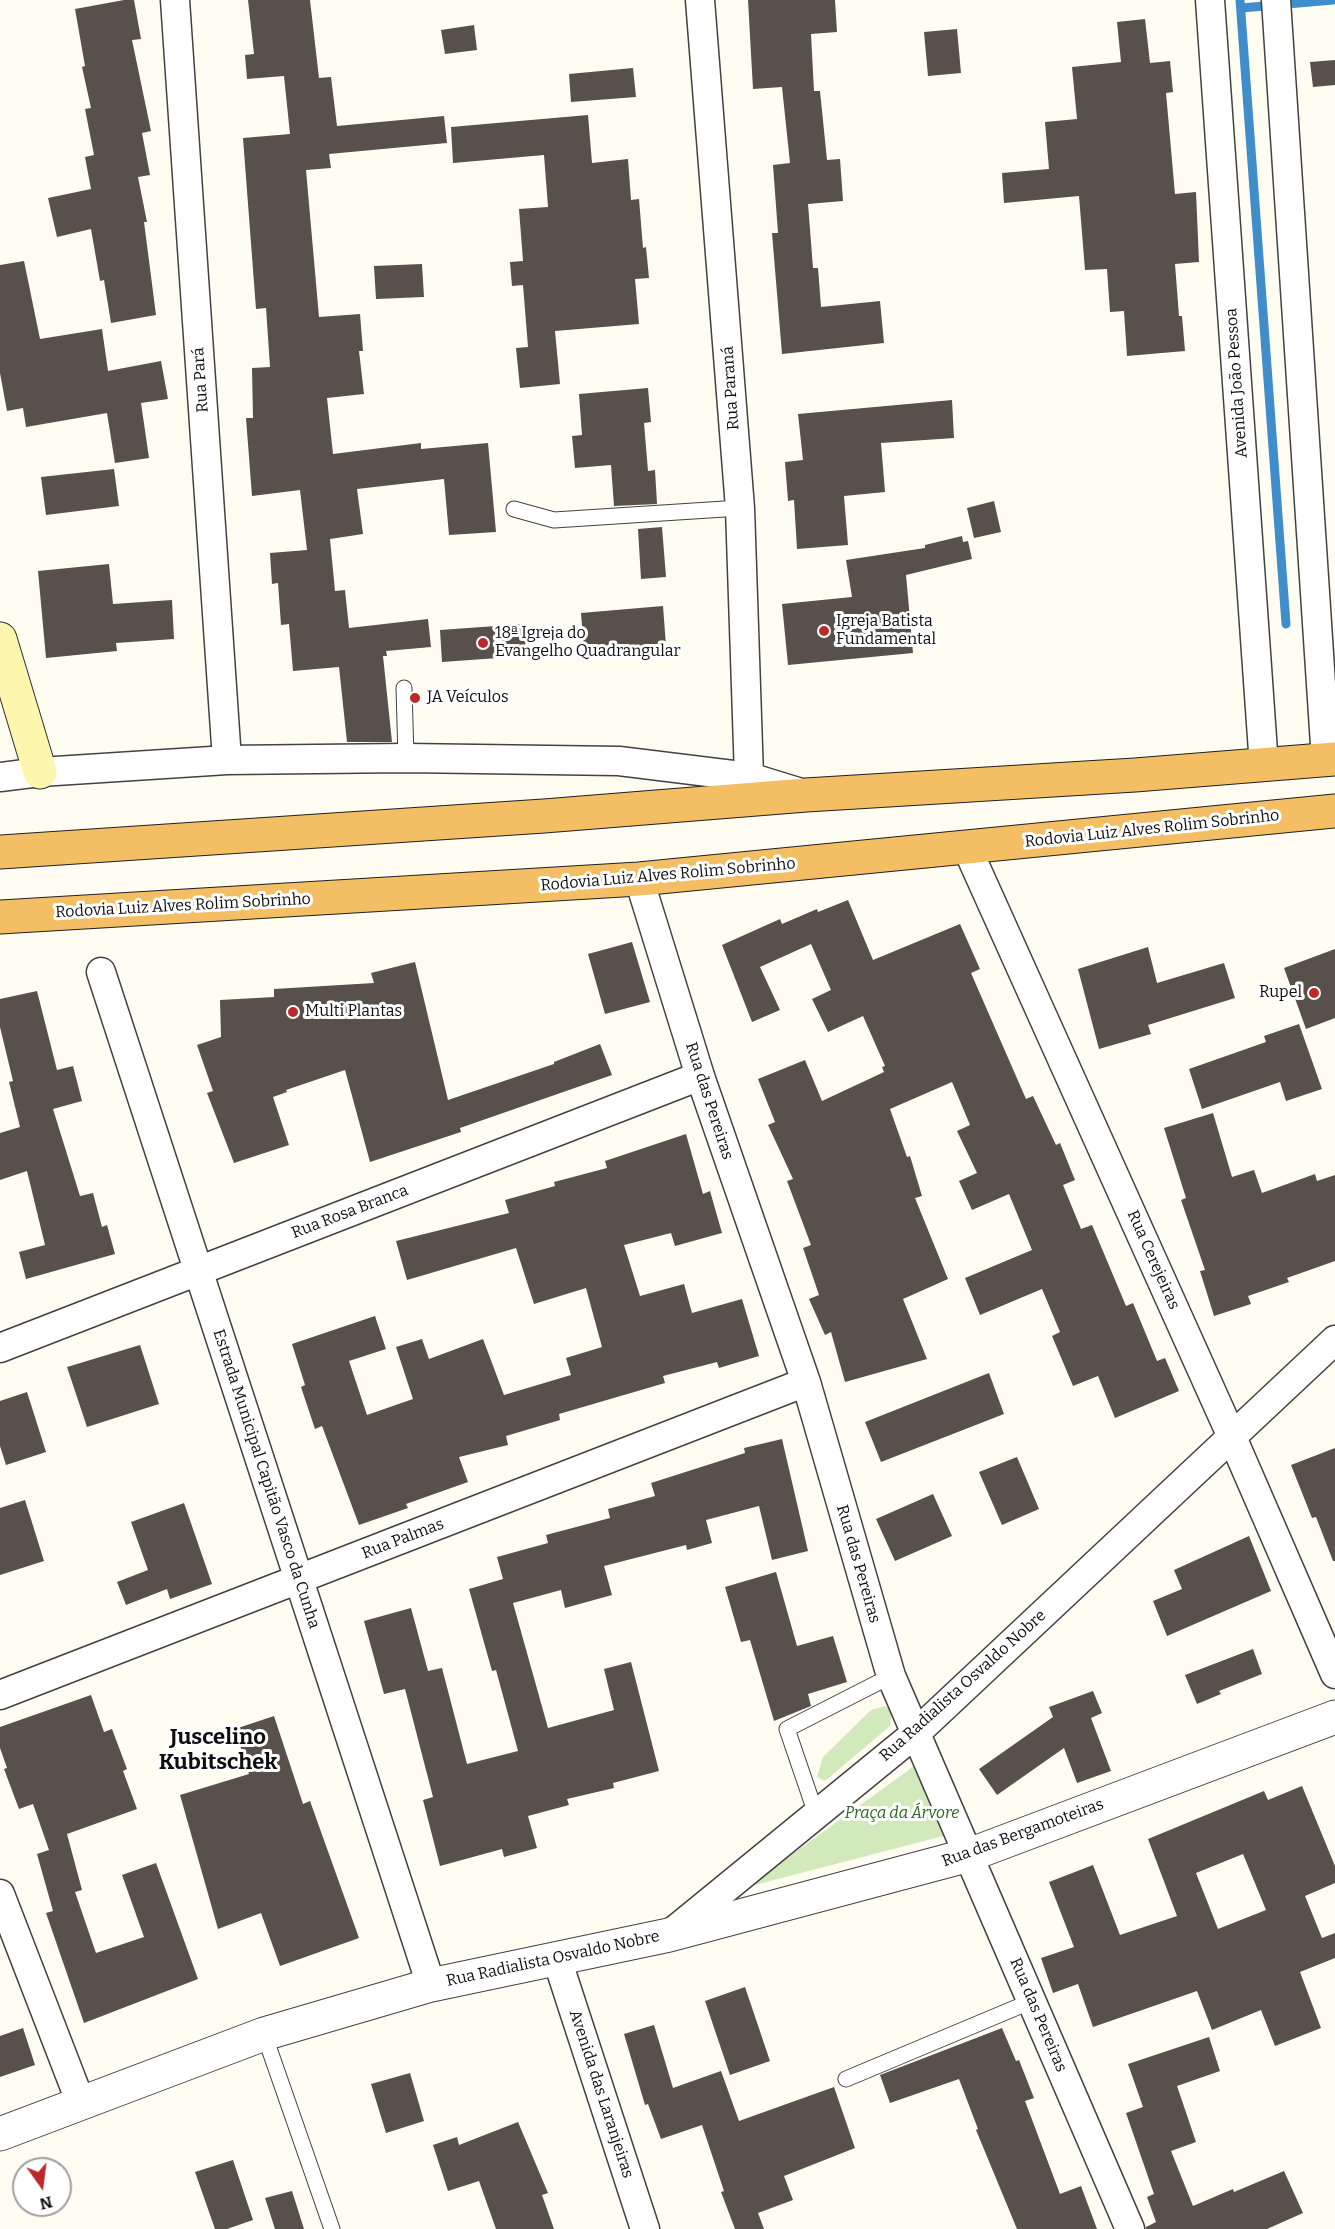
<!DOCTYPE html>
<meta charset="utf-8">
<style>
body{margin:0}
#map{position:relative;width:1335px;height:2229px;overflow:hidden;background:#fffcf1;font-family:Bitter,serif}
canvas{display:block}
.north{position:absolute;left:12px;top:2157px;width:60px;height:60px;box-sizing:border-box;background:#fff;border:2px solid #9f9f9f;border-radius:50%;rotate:166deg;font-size:16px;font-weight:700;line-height:24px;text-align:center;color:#0f0f0f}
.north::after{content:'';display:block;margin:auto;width:21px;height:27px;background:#bd292b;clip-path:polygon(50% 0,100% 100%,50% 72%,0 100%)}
</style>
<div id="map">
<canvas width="1335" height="2229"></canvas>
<div class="north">N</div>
</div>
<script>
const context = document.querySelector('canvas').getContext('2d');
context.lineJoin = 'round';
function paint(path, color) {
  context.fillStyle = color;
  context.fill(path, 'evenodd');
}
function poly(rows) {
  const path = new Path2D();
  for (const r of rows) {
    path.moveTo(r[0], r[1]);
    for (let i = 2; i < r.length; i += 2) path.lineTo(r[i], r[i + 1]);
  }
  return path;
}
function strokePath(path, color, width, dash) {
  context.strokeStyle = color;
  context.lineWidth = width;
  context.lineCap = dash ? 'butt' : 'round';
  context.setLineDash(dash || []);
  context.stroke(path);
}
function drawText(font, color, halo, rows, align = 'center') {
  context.font = font + ' Bitter,serif';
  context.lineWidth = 6;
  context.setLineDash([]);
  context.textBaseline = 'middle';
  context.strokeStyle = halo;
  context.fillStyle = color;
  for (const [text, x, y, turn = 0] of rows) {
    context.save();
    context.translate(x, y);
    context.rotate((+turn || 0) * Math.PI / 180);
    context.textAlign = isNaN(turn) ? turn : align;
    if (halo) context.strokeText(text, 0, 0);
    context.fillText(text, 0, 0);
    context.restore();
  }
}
const green = poly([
 [885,1706,892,1711,890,1726,825,1781,817,1777,823,1757,871,1710],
 [917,1764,947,1835,747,1887]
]);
const stream = poly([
 [1240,0,1286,624],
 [1241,8,1333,0]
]);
const building = poly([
 [124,0,134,0,141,39,132,40,151,131,142,133,150,175,138,177,147,222,144,222,156,315,111,323,104,280,100,281,91,229,57,237,48,198,91,189,85,157,94,155,85,109,91,108,82,67,85,66,75,9],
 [248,0,310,0,319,78,331,77,337,126,444,116,447,143,329,154,331,168,306,170,319,317,360,314,363,351,359,351,364,394,327,398,333,454,421,443,421,449,488,443,496,532,449,535,444,479,357,489,363,534,330,539,335,591,345,590,349,628,428,619,431,647,386,651,387,656,383,656,392,742,347,742,339,667,293,671,289,624,281,625,278,583,272,584,270,553,307,550,300,490,252,496,246,418,253,418,252,368,270,367,266,308,256,309,243,138,290,134,284,76,247,79,245,55,254,54],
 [748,0,835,0,837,32,811,34,814,91,820,91,827,160,840,159,843,201,808,204,813,268,818,268,821,307,880,301,884,343,782,354,772,233,778,233,773,165,790,163,782,87,753,89],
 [1145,19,1150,63,1170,61,1173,92,1166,93,1175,194,1196,192,1199,262,1175,264,1179,316,1182,316,1185,351,1127,356,1124,311,1110,312,1107,269,1085,270,1079,196,1004,203,1002,173,1049,169,1045,122,1077,119,1072,67,1121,62,1117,22],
 [474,25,477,50,445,54,441,30],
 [957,29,961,73,928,76,924,32],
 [1335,60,1335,85,1313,87,1310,62],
 [633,68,636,97,571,102,569,74],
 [588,115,592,163,628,159,631,200,639,199,643,248,646,247,649,278,635,279,639,324,555,331,560,384,520,388,516,348,528,347,523,285,512,286,510,262,523,261,519,209,548,207,544,155,453,163,451,127],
 [24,261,40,339,102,329,108,371,161,361,168,399,141,403,149,458,115,463,107,413,26,427,23,408,7,411,0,373,0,265],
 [422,264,424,297,376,299,374,266],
 [648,388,651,422,644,423,648,471,655,470,657,504,614,506,611,465,575,468,572,436,582,435,579,394],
 [952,400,954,438,881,443,885,492,844,496,848,545,797,549,794,500,788,501,785,462,803,460,798,414],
 [114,469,119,506,46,515,41,477],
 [994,501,1001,532,974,538,967,508],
 [662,527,666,577,641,579,638,529],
 [962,536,963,542,968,541,972,559,906,575,913,653,788,665,782,604,852,597,846,560,925,548,925,545],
 [109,564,113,604,172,600,174,639,116,643,117,651,46,658,38,571],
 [663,606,666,646,584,652,581,613],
 [524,624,526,656,442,662,440,630],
 [848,900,873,960,960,924,980,969,971,973,1026,1099,1033,1096,1056,1145,1060,1143,1075,1180,1063,1185,1081,1229,1092,1225,1126,1306,1133,1303,1157,1361,1165,1358,1179,1391,1115,1418,1098,1376,1073,1386,1052,1336,1060,1332,1042,1289,980,1315,965,1278,1032,1250,1009,1194,972,1210,959,1181,977,1173,957,1131,970,1125,952,1082,890,1109,907,1157,910,1156,922,1196,915,1198,948,1279,903,1299,927,1359,845,1382,831,1332,825,1335,809,1299,819,1295,803,1248,811,1245,787,1181,793,1179,768,1125,775,1122,758,1079,805,1060,822,1101,884,1072,882,1067,885,1066,863,1016,828,1032,812,999,831,990,811,944,760,967,780,1010,752,1022,722,945,780,919,782,924,817,909,818,912],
 [632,942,650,1002,605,1014,588,954],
 [1148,947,1157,983,1224,963,1235,998,1148,1025,1151,1034,1099,1049,1078,969],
 [1335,949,1335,1018,1306,1029,1284,968],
 [415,962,448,1100,554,1064,554,1062,600,1044,612,1075,460,1128,461,1132,370,1162,345,1070,286,1090,287,1092,273,1097,289,1145,234,1163,207,1093,213,1091,197,1045,221,1037,220,1000,274,997,274,989,374,983,371,973],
 [37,991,57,1070,73,1066,82,1101,53,1109,80,1196,93,1193,102,1227,107,1225,115,1254,26,1279,19,1252,45,1245,27,1171,0,1180,0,1133,20,1127,9,1082,13,1081,0,1027,0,999],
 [1299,1024,1322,1089,1286,1101,1280,1082,1202,1109,1189,1069,1266,1042,1264,1036],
 [1213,1113,1232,1177,1254,1170,1262,1193,1315,1174,1317,1181,1335,1175,1335,1261,1287,1278,1289,1282,1248,1296,1251,1304,1214,1316,1200,1271,1205,1270,1181,1200,1186,1198,1164,1128],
 [686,1134,703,1194,710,1191,722,1233,675,1246,671,1233,624,1245,640,1296,684,1284,692,1313,742,1299,759,1356,719,1368,717,1362,663,1376,665,1383,559,1414,560,1420,506,1436,508,1445,459,1457,468,1482,406,1504,408,1508,359,1525,322,1426,315,1429,301,1387,305,1385,292,1344,375,1316,386,1349,349,1361,367,1415,413,1399,396,1347,422,1339,429,1359,483,1339,504,1395,571,1375,566,1358,602,1347,586,1288,534,1304,516,1248,407,1280,396,1241,509,1213,505,1200,555,1186,554,1182,607,1168,605,1161],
 [140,1345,159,1404,87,1427,67,1367],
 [989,1373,1004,1414,881,1462,865,1422],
 [27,1392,46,1452,6,1465,0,1446,0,1401],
 [782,1439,808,1551,772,1560,759,1506,706,1520,712,1543,687,1550,686,1545,604,1566,612,1595,565,1608,561,1590,513,1603,548,1728,614,1710,604,1669,631,1662,659,1771,613,1783,614,1788,567,1799,569,1805,528,1816,537,1848,504,1857,502,1849,440,1866,423,1800,433,1797,405,1689,384,1694,364,1621,411,1608,428,1671,442,1668,467,1764,518,1751,496,1670,492,1671,469,1589,503,1579,497,1557,548,1543,546,1535,610,1518,608,1509,655,1496,651,1483,745,1453,744,1448],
 [1335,1448,1335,1561,1333,1561,1316,1517,1312,1518,1291,1465],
 [1017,1457,1039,1509,1002,1525,979,1472],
 [933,1494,952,1536,895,1561,876,1519],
 [25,1500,44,1561,0,1575,0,1508],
 [184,1503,212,1584,170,1599,167,1589,126,1605,117,1582,148,1570,131,1522],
 [1249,1536,1271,1591,1167,1636,1153,1601,1182,1589,1174,1570],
 [776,1572,797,1646,833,1636,847,1682,808,1694,811,1706,774,1721,750,1640,741,1642,725,1587],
 [1253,1649,1262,1674,1219,1691,1221,1694,1197,1704,1185,1675],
 [1093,1691,1102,1713,1091,1718,1111,1771,1077,1783,1064,1748,997,1795,979,1769,1053,1717,1049,1707],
 [91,1695,104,1732,112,1729,127,1769,123,1771,137,1809,67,1834,82,1890,75,1892,96,1953,144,1937,122,1875,156,1863,198,1979,84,2023,46,1913,53,1911,37,1854,49,1850,33,1804,19,1809,4,1769,7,1768,0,1748,0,1727],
 [274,1716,303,1804,310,1801,359,1938,280,1966,261,1913,218,1929,180,1795,249,1774,235,1729],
 [1302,1786,1335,1866,1335,1883,1305,1896,1322,1938,1335,1933,1335,1958,1300,1972,1321,2028,1275,2046,1261,2010,1212,2030,1197,1991,1093,2027,1078,1984,1053,1993,1041,1958,1074,1947,1049,1882,1093,1865,1120,1935,1177,1916,1148,1839,1264,1791,1268,1800],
 [1243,1854,1266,1910,1218,1929,1196,1873],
 [745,1987,770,2061,730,2075,705,2001],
 [654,2025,673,2088,721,2071,739,2121,834,2087,855,2148,784,2176,793,2200,758,2213,764,2229,735,2229,721,2192,724,2191,702,2125,661,2139,648,2104,645,2105,624,2034],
 [23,2028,35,2065,0,2077,0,2036],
 [1002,2028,1016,2061,1019,2060,1034,2098,1025,2101,1060,2194,1081,2186,1097,2229,1017,2229,976,2130,978,2129,959,2079,890,2103,880,2075],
 [1209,2037,1220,2071,1177,2086,1196,2142,1171,2151,1193,2206,1233,2189,1234,2192,1284,2171,1303,2213,1267,2229,1146,2229,1146,2227,1156,2222,1147,2197,1154,2194,1126,2113,1143,2107,1128,2064],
 [410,2073,424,2121,386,2133,371,2084],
 [518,2122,548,2193,542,2195,554,2229,496,2229,479,2181,448,2191,433,2145,457,2137,459,2145],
 [233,2160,253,2220,227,2229,215,2229,195,2172],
 [292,2191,304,2229,275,2229,265,2198]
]);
const service = poly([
 [514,509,554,520,740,508],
 [404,688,406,758],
 [816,1814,787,1729,891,1676],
 [264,2034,332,2229],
 [846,2079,1032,2001]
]);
const minor = poly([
 [175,0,227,760],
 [700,0,740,508,749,777],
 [1210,0,1264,766],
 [1276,0,1326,760],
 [0,777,40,772,227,760,406,758,619,761,749,777,801,793],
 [967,848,1232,1437,1335,1674],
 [639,879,700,1076,806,1382,891,1676,1130,2229],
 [101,972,431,1985],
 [0,1348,700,1076],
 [0,1695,806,1382],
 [0,1894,80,2101],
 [670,1934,916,1733,1335,1340],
 [557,1959,645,2229]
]);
const tertiary = poly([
 [0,2134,264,2034,431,1985,669,1935,969,1855,1335,1717]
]);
const secondary = poly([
 [0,639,40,772]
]);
const trunk = poly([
 [0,852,544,816,806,795,1135,775,1335,759],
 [0,917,639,879,1335,811]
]);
const markers = [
 [824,631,6,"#bd292b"],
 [483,643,6,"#bd292b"],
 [415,698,6,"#bd292b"],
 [1314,993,6,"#bd292b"],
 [293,1012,6,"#bd292b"]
];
const streetNames = [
 ["Rua Pará",201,380,-94],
 ["Avenida João Pessoa",1237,383,-94],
 ["Rua Paraná",731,388,-94],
 ["Rodovia Luiz Alves Rolim Sobrinho",1152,829,-6],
 ["Rodovia Luiz Alves Rolim Sobrinho",668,875,-5],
 ["Rodovia Luiz Alves Rolim Sobrinho",183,906,-3],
 ["Rua das Pereiras",709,1101,72],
 ["Rua Rosa Branca",350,1212,-21],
 ["Rua Cerejeiras",1153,1260,66],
 ["Estrada Municipal Capitão Vasco da Cunha",266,1479,72],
 ["Rua Palmas",403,1539,-21],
 ["Rua das Pereiras",858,1564,74],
 ["Rua Radialista Osvaldo Nobre",963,1686,-42],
 ["Rua das Bergamoteiras",1023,1833,-20],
 ["Rua Radialista Osvaldo Nobre",553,1959,-12],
 ["Rua das Pereiras",1038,2015,67],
 ["Avenida das Laranjeiras",601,2094,72]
];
const poiNames = [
 ["Igreja Batista",836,622],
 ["Fundamental",836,640],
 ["18ª Igreja do",495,634],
 ["Evangelho Quadrangular",495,652],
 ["JA Veículos",427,698],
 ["Rupel",1302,993,"right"],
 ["Multi Plantas",305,1012]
];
const parkNames = [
 ["Praça da Árvore",902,1814]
];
const districtNames = [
 ["Juscelino",218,1738],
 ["Kubitschek",218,1763]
];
paint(green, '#d1e9bb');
strokePath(stream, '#3f8ecb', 9);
paint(building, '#57504b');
strokePath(service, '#424242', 17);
strokePath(minor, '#424242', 31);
strokePath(tertiary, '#424242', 35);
strokePath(secondary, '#313131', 35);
strokePath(trunk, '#202020', 35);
strokePath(service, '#fff', 15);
strokePath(minor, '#fff', 28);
strokePath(tertiary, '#fff', 33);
strokePath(secondary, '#fdf7ae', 33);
strokePath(trunk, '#f3be64', 33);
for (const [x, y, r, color] of markers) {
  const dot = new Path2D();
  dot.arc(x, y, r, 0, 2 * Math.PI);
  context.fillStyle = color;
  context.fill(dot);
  strokePath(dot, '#fff', 2);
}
drawText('16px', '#0f0f0f', '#fff', streetNames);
drawText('16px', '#0f0f0f', '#fff', poiNames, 'left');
drawText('italic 16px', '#2c6620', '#fff', parkNames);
drawText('bold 22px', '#0f0f0f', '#fff', districtNames);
</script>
